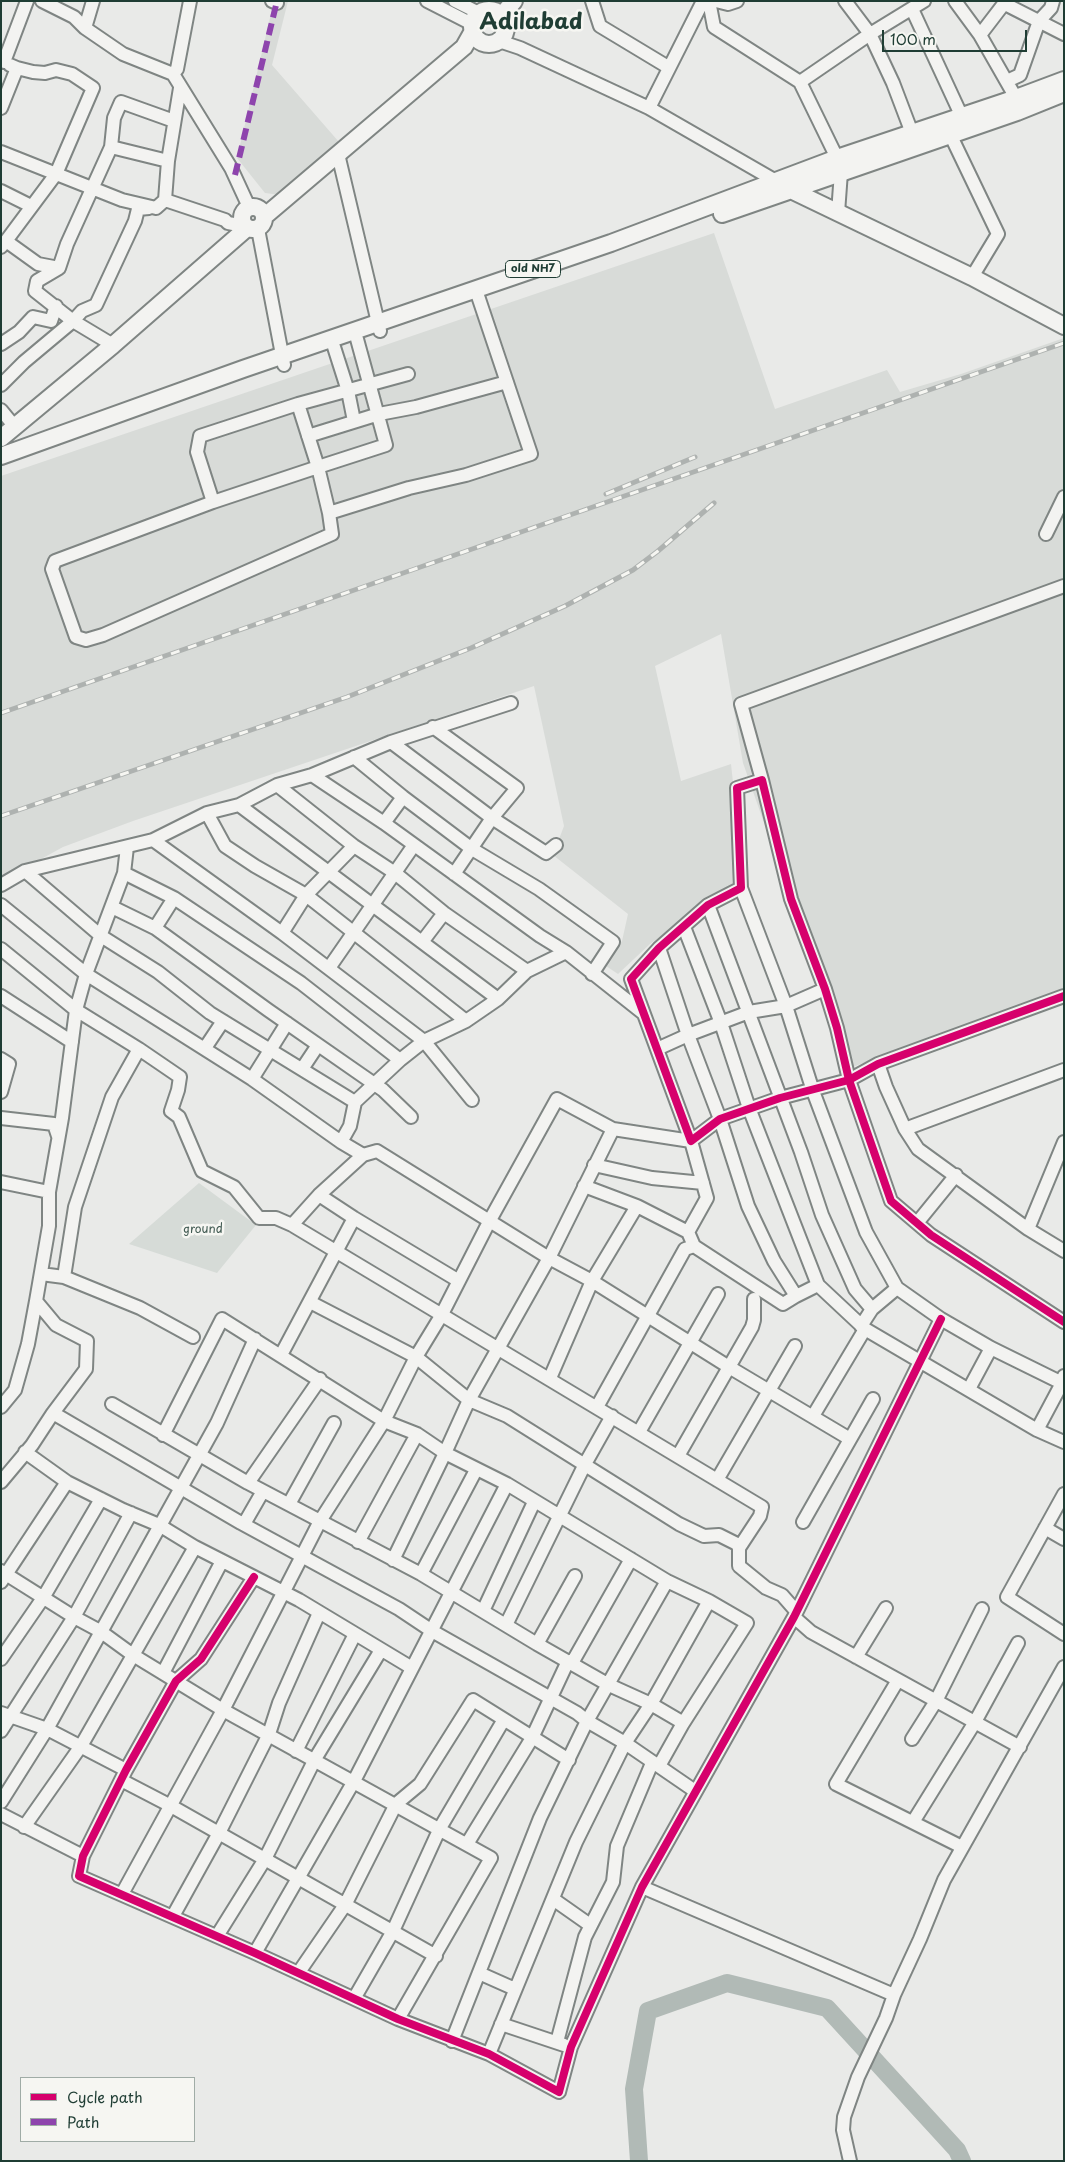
<!DOCTYPE html>
<style>
body{margin:0}
#map{position:relative;width:1065px;height:2162px;overflow:hidden;background:#e9eae8;font-family:"Playpen Sans",sans-serif}
canvas{display:block}
.frame{position:absolute;inset:0;border:2px solid #1f3d34;pointer-events:none}
.legend{position:absolute;left:20px;top:2077px;width:175px;height:65px;box-sizing:border-box;background:#f6f6f2;border:1px solid #a0aca6;margin:0;padding:6px 9px;list-style:none;font-size:15px;color:#1f3d34}
.legend li{display:flex;align-items:center;gap:10px;height:25px}
.legend b{width:25px;border:1px solid #a0aca6}
.scale{position:absolute;left:882px;top:30px;width:145px;height:22px;box-sizing:border-box;border:2px solid #1f3d34;border-top:0;padding-left:6px;font-size:15px;line-height:18px;white-space:nowrap;color:#1f3d34;-webkit-text-stroke:4px #f6f6f2;paint-order:stroke}
</style>
<div id="map">
<canvas width="1065" height="2162"></canvas>
<div class="frame"></div>
<ul class="legend">
<li><b style="height:6px;background:#d6006c"></b>Cycle path</li>
<li><b style="height:6px;background:#8e44ad"></b>Path</li>
</ul>
<div class="scale">100 m</div>
</div>
<script>
const context = document.querySelector('canvas').getContext('2d');
context.lineJoin = 'round';
function paint(path, color) {
  context.fillStyle = color;
  context.fill(path, 'evenodd');
}
function poly(rows) {
  const path = new Path2D();
  for (const r of rows) {
    if (r.length === 3) {
      path.moveTo(r[0] + r[2], r[1]);
      path.arc(r[0], r[1], r[2], 0, 2 * Math.PI);
      continue;
    }
    path.moveTo(r[0], r[1]);
    for (let i = 2; i < r.length; i += 2) path.lineTo(r[i], r[i + 1]);
  }
  return path;
}
function strokePath(path, color, width, dash) {
  context.strokeStyle = color;
  context.lineWidth = width;
  context.lineCap = dash ? 'butt' : 'round';
  context.setLineDash(dash || []);
  context.stroke(path);
}
function drawText(font, color, halo, rows, align = 'center') {
  context.font = font + ' "Playpen Sans",sans-serif';
  context.lineWidth = 5;
  context.setLineDash([]);
  context.textBaseline = 'middle';
  context.strokeStyle = halo;
  context.fillStyle = color;
  for (const [text, x, y, turn = 0] of rows) {
    context.save();
    context.translate(x, y);
    context.rotate((+turn || 0) * Math.PI / 180);
    context.textAlign = isNaN(turn) ? turn : align;
    if (halo) context.strokeText(text, 0, 0);
    context.fillText(text, 0, 0);
    context.restore();
  }
}
const built = poly([
 [274,1,288,1,272,65,339,142,281,195,265,193,237,158],
 [714,233,775,409,887,370,900,392,961,374,1064,338,1064,988,850,1068,743,763,721,634,655,666,681,781,731,764,743,875,723,892,650,944,618,974,606,966,622,941,628,914,553,855,564,826,534,686,133,821,63,847,1,881,1,476]
]);
const green = poly([
 [199,1183,256,1225,217,1273,129,1244]
]);
const river = poly([
 [639,2161,634,2089,648,2011,727,1983,827,2008,957,2150,962,2161]
]);
const minor = poly([
 [42,1,74,17,85,28,123,54,173,74,231,168,249,207],
 [272,1,277,3],
 [427,1,472,24],
 [455,1,479,13],
 [592,1,600,26,668,67],
 [709,1,714,27,800,82,837,158,841,172,838,213],
 [716,1,728,4,737,1],
 [845,1,870,34,893,83,915,141],
 [955,1,980,35,1016,98],
 [1005,4,1064,34],
 [912,9,962,117],
 [85,28,93,1],
 [980,35,1006,1],
 [499,41,520,48,649,108,781,184],
 [4,62,27,1],
 [173,74,177,69,190,1],
 [1007,81,1020,75,1039,21,1051,8,1053,1],
 [800,82,870,34,924,1],
 [1,108,17,68,10,65],
 [649,108,703,1],
 [950,134,998,234,972,277],
 [1,152,122,200,156,208,165,200,168,161,180,88],
 [338,154,380,331],
 [168,161,111,147,114,118,121,102,174,121],
 [1,191,31,206],
 [165,200,225,220,228,223,244,226],
 [258,229,284,365],
 [6,241,56,174,93,88,72,74,56,70,45,73,33,72,17,68],
 [1,247,6,241,38,264,59,268,37,281,35,291,73,321,113,345],
 [59,268,67,244,111,147],
 [1,344,19,332,33,317,51,321,56,306],
 [334,347,348,391,354,421],
 [1,385,24,362,73,321,82,311,96,305,135,221,138,209,149,208],
 [298,404,318,467,329,513,332,534,103,635,86,640,76,637,52,569,55,561,213,502,318,467,386,445,357,339],
 [1,410,15,427],
 [308,436,379,414,416,407,507,382],
 [213,502,197,452,200,436,298,404,408,374],
 [329,513,409,488,466,475,531,454,478,296],
 [1046,534,1064,497],
 [433,727,517,788,492,818,454,874],
 [391,742,492,818,546,853,556,845],
 [354,757,403,797,472,849,539,889,613,942,592,974],
 [312,775,384,823,540,936,566,952,643,1013],
 [762,780,741,704,1064,586],
 [277,785,354,846,395,873,444,913,527,971],
 [239,805,498,999],
 [207,813,225,846,255,866,306,895,466,1021],
 [384,823,403,797],
 [153,840,282,933,424,1041,472,1100],
 [25,871,101,936,158,972,210,1013,355,1102,350,1126,341,1142],
 [124,873,174,898,301,983,400,1060],
 [1,885,25,871,153,840,207,813,239,805,277,785,312,775,391,742,511,703],
 [741,888,786,1006,813,1091,866,1232,897,1288,941,1319,991,1348,1062,1383,1064,1376],
 [1,905,86,974,252,1079,341,1142,363,1155,377,1151,549,1258,592,1281,729,1367,850,1439],
 [708,905,801,1152,822,1215,855,1289,872,1309],
 [112,907,155,928,268,1010,383,1090,411,1117],
 [684,927,721,1023,749,1108,818,1285,865,1329,1037,1430,1062,1383,1064,1383],
 [155,928,174,898],
 [282,933,306,895,354,846],
 [422,942,444,913],
 [659,948,688,1035,720,1119,748,1206,774,1261,796,1296,818,1285],
 [1,949,76,1010,139,1049,180,1077,178,1090,171,1111,179,1117,202,1171,234,1187,259,1218,276,1218,292,1225,762,1507,760,1516,739,1548],
 [329,968,414,845],
 [1,996,72,1042],
 [1064,996,878,1064,849,1080,780,1098,720,1119,691,1141,631,979,659,948,708,905,741,888,737,788,762,780,791,899,825,989,837,1028,849,1080,891,1201,931,1235,1064,1322],
 [205,1048,223,1021],
 [657,1049,688,1035,749,1012,786,1006,825,989],
 [1,1059,9,1064,1,1092],
 [878,1064,886,1087,905,1129,918,1149,1028,1229,1064,1251],
 [302,1069,318,1045],
 [252,1079,287,1023],
 [355,1102,400,1060,424,1041,466,1021,498,999,527,971,566,952],
 [1,1118,54,1124,58,1136],
 [905,1129,1064,1070],
 [594,1165,652,1178,703,1183],
 [1,1182,49,1192],
 [584,1186,637,1206],
 [319,1195,354,1218,459,1281],
 [917,1223,956,1175],
 [292,1225,319,1195,363,1155],
 [1028,1229,1064,1142],
 [694,1246,783,1304,796,1296],
 [41,1274,64,1277,140,1308,193,1337],
 [64,1277,75,1207,112,1097,139,1049],
 [310,1302,416,1357,469,1400,507,1416,679,1524,704,1536,719,1535,737,1544,739,1548,739,1566,766,1588,782,1595,796,1611],
 [861,1326,872,1309,897,1288],
 [281,1355,354,1218],
 [550,1378,592,1281,637,1206,688,1232],
 [969,1389,991,1348],
 [112,1404,248,1483,421,1574,537,1644,609,1685,651,1704,680,1721,682,1725],
 [1,1407,15,1390,28,1344,36,1301],
 [53,1413,241,1523,399,1609,432,1631,577,1713,587,1721,625,1743,695,1791],
 [813,1416,865,1329],
 [1037,1430,1064,1442],
 [639,1432,718,1294],
 [163,1435,222,1319,384,1421,417,1434,445,1453,507,1484,667,1581,709,1601,747,1623,682,1725,659,1766],
 [25,1452,67,1482,123,1510,159,1525,195,1547,299,1600,412,1668],
 [678,1456,752,1327,754,1320,754,1299],
 [717,1480,795,1346],
 [1,1482,32,1445,53,1413,86,1369,87,1341,56,1325,36,1301,49,1226,49,1192,62,1118,76,1010,86,974,124,873,127,847],
 [248,1483,320,1379],
 [1064,1494,1007,1597,1064,1634],
 [289,1504,334,1423],
 [803,1522,873,1399],
 [244,1524,263,1491],
 [1045,1528,1064,1539],
 [358,1542,417,1434],
 [393,1560,445,1453,469,1400,549,1258,613,1129],
 [1,1571,74,1617,100,1631,133,1655,223,1710,491,1858,398,2019],
 [421,1574,476,1470],
 [254,1577,201,1659,176,1681,126,1770,83,1856,79,1876,255,1953,398,2019,489,2054,559,2092,571,2047,642,1887,794,1617,941,1319],
 [1,1582,67,1482],
 [483,1611,534,1502],
 [794,1617,811,1632,1020,1747],
 [506,1625,585,1464,612,1416],
 [537,1644,575,1576],
 [856,1657,886,1608],
 [1,1659,43,1598,101,1499],
 [572,1663,631,1559],
 [163,1673,222,1561],
 [898,1680,836,1784,962,1847],
 [1,1713,47,1729,126,1770],
 [1,1731,74,1617,131,1513],
 [912,1739,936,1701,982,1609],
 [296,1751,355,1634],
 [121,1780,171,1806,436,1956],
 [1,1802,47,1729,217,1423,255,1339],
 [1,1814,83,1856],
 [913,1822,975,1722,1018,1643],
 [24,1827,81,1746,195,1547],
 [467,1844,532,1738,568,1661],
 [642,1887,894,1995],
 [122,1894,223,1710,320,1521,384,1421,416,1357,441,1316,490,1220,557,1099,613,1129,691,1141,707,1198,688,1232,694,1246,685,1249,597,1407],
 [553,1899,590,1925],
 [173,1916,219,1833,269,1734,279,1703,319,1613],
 [217,1936,265,1859,315,1759,381,1650],
 [255,1953,354,1781,507,1484],
 [299,1972,345,1905,396,1804,420,1784,473,1700,569,1760],
 [479,1973,515,1989],
 [355,1997,393,1931,440,1828,503,1721],
 [501,2024,564,2045],
 [452,2041,540,1818,587,1721,667,1581],
 [557,2042,585,1937,613,1882,617,1846,652,1763],
 [489,2054,576,1842,625,1743,651,1704,709,1601],
 [850,2161,843,2130,844,2117,858,2077,886,2018,894,1995,920,1939,944,1880,1064,1667]
]);
const major = poly([
 [489,27,17],
 [502,15,514,1],
 [791,190,972,277,1064,326],
 [253,218,11],
 [722,214,1017,112,1064,93],
 [265,216,464,47,473,31],
 [1,438,113,345,247,228],
 [1,456,243,369,611,243,837,158,1016,98,1064,80]
]);
const rail = poly([
 [606,494,695,457],
 [1,713,1064,343],
 [1,816,347,697,471,648,565,606,633,570,658,551,714,503]
]);
const quiet = poly([
 [235,175,277,1]
]);
const cycleway = poly([
 [1064,996,878,1064,849,1080,780,1098,720,1119,691,1141,631,979,659,948,708,905,741,888,737,788,762,780,791,899,825,989,837,1028,849,1080,891,1201,931,1235,1064,1322],
 [254,1577,201,1659,176,1681,126,1770,83,1856,79,1876,255,1953,398,2019,489,2054,559,2092,571,2047,642,1887,794,1617,941,1319]
]);
const shields = [
 [533,269,55]
];
const shieldNames = [
 ["old NH7",533,269]
];
const parkNames = [
 ["ground",203,1230]
];
const townNames = [
 ["Adilabad",531,23]
];
paint(built, '#d8dbd8');
paint(green, '#d6dbd7');
strokePath(river, '#b1bab6', 18);
strokePath(minor, '#7f8583', 16);
strokePath(major, '#7f8583', 20);
strokePath(minor, '#f3f3f1', 12);
strokePath(major, '#f3f3f1', 16);
strokePath(rail, '#aeb2b0', 5);
strokePath(rail, '#f6f6f2', 3, [9]);
strokePath(quiet, '#8e44ad', 6, [12, 6]);
strokePath(cycleway, '#d6006c', 8);
for (const [x, y, w] of shields) {
  const box = new Path2D();
  box.roundRect(x - w / 2, y - 8.5, w, 17, 4);
  context.fillStyle = '#f6f6f2';
  context.fill(box);
  strokePath(box, '#1f3d34', 1);
}
drawText('bold 11px', '#1f3d34', null, shieldNames);
drawText('12px', '#415a52', '#f6f6f2', parkNames);
drawText('bold 22px', '#1f3d34', '#f6f6f2', townNames);
</script>
